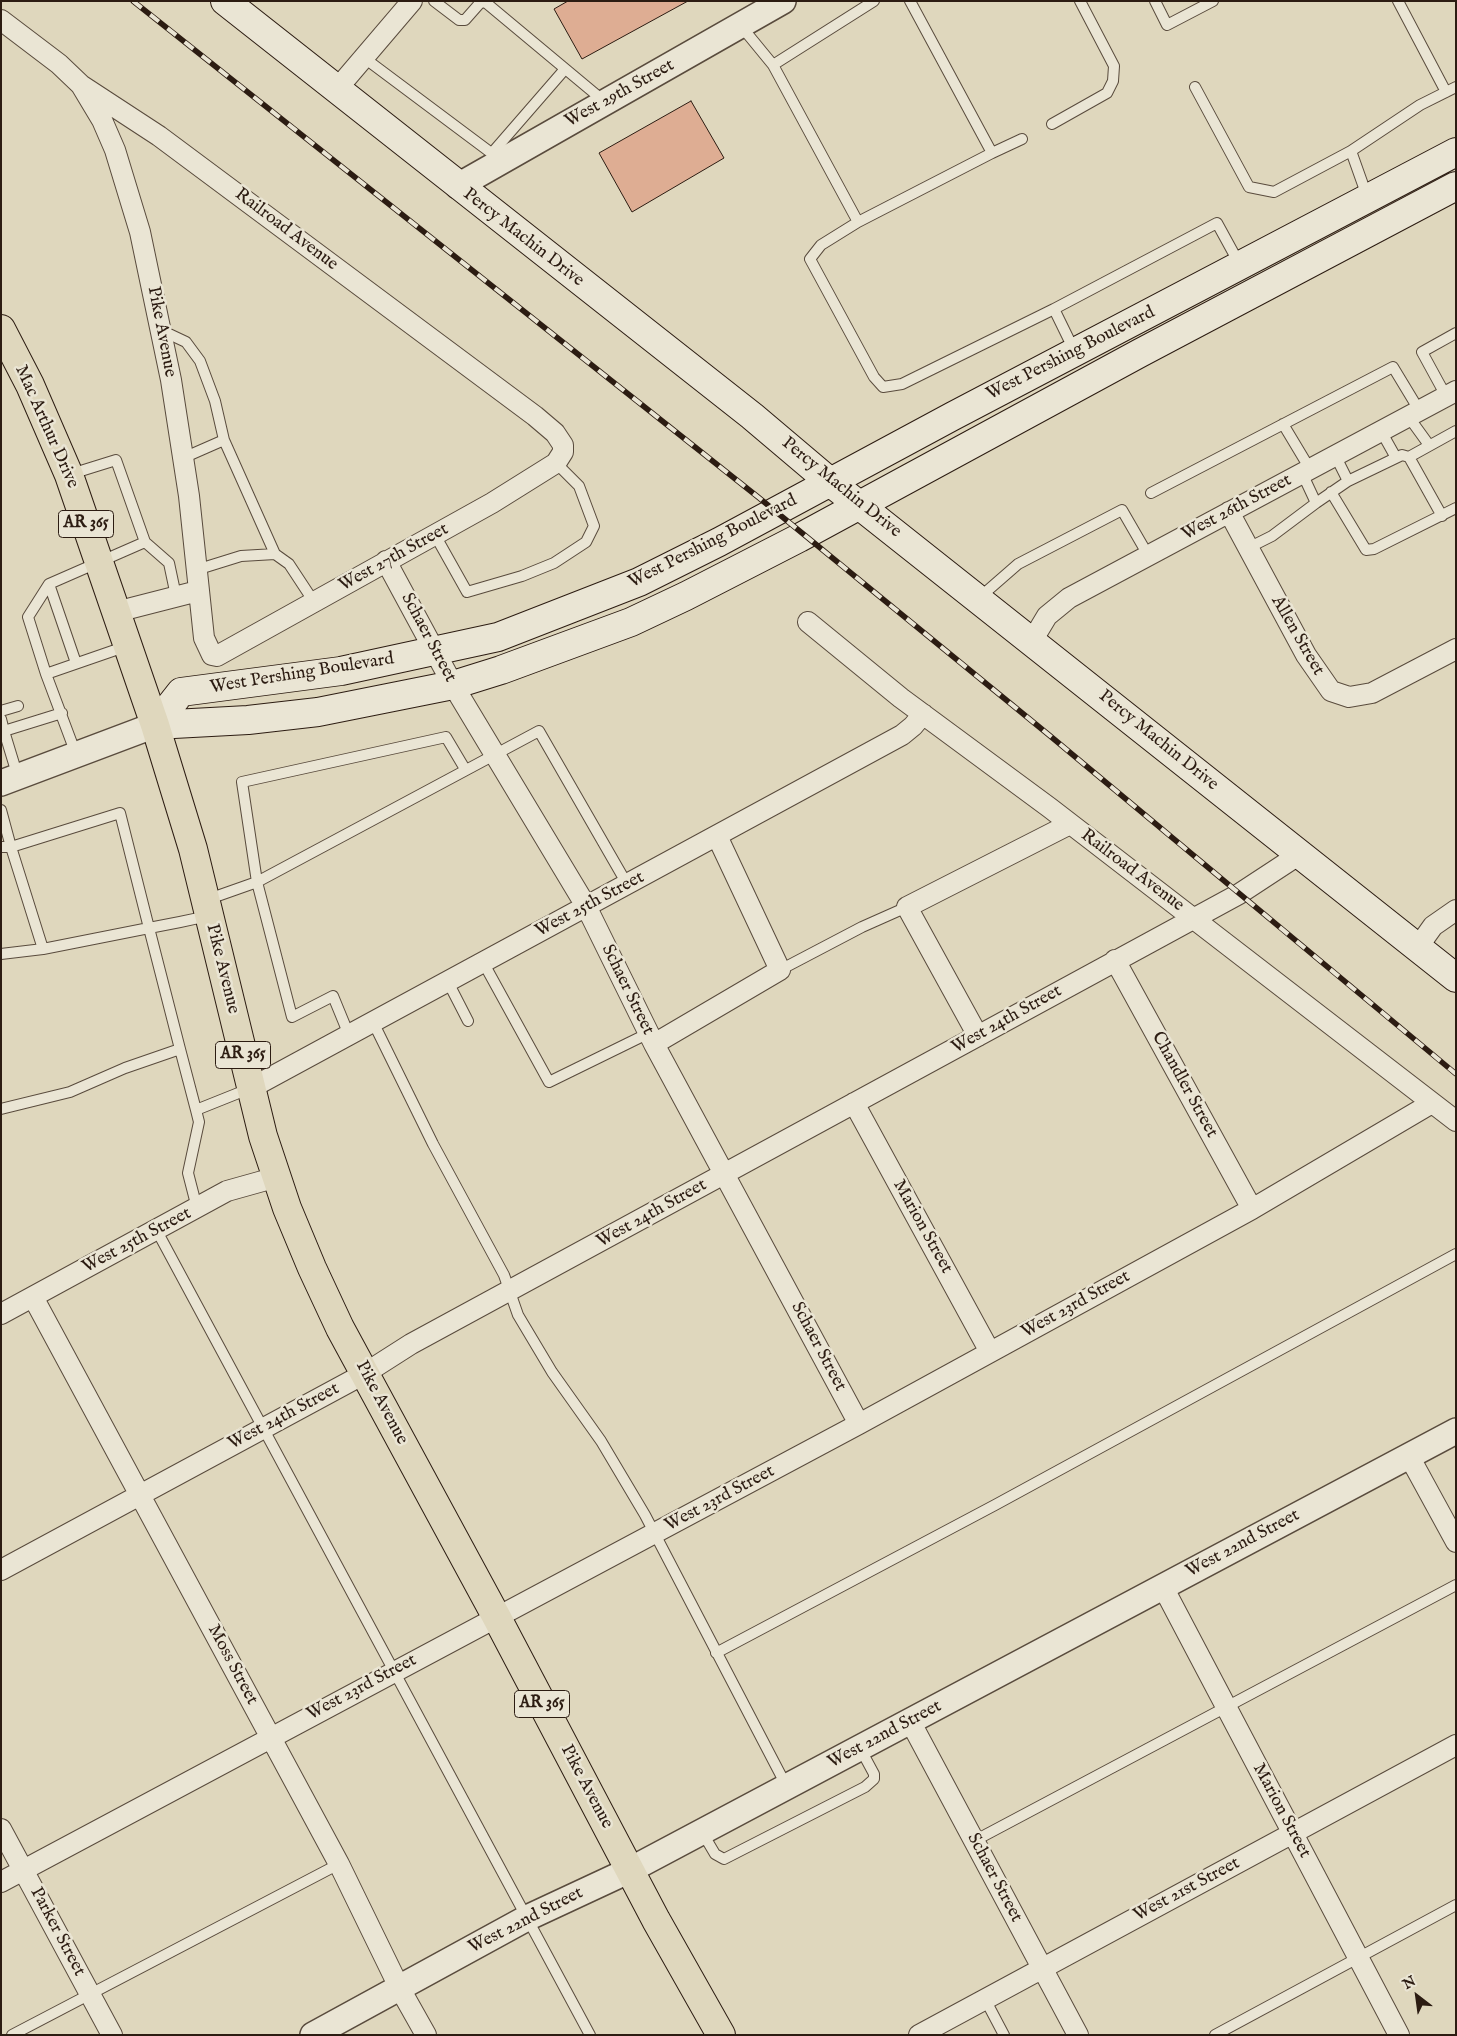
<!DOCTYPE html>
<style>
body{margin:0}
#map{position:relative;width:1457px;height:2036px;overflow:hidden;background:#dfd7bd;font-family:"IM FELL English",serif}
canvas{display:block}
.frame{position:absolute;inset:0;border:2px solid #2c1c12;pointer-events:none}
.north{position:absolute;left:1392px;top:1971px;width:50px;height:50px;-webkit-text-stroke:4px #eae5d4;paint-order:stroke;rotate:330deg;font-size:14px;font-weight:700;line-height:20px;text-align:center;color:#2c1c12}
.north::after{content:'';display:block;margin:auto;width:18px;height:22px;background:#2c1c12;clip-path:polygon(50% 0,100% 100%,50% 72%,0 100%)}
</style>
<div id="map">
<canvas width="1457" height="2036"></canvas>
<div class="frame"></div>
<div class="north">N</div>
</div>
<script>
const context = document.querySelector('canvas').getContext('2d');
context.lineJoin = 'round';
function paint(path, color) {
  context.fillStyle = color;
  context.fill(path, 'evenodd');
}
function poly(rows) {
  const path = new Path2D();
  for (const r of rows) {
    path.moveTo(r[0], r[1]);
    for (let i = 2; i < r.length; i += 2) path.lineTo(r[i], r[i + 1]);
  }
  return path;
}
function strokePath(path, color, width, dash) {
  context.strokeStyle = color;
  context.lineWidth = width;
  context.lineCap = dash ? 'butt' : 'round';
  context.setLineDash(dash || []);
  context.stroke(path);
}
function drawText(font, color, halo, rows, align = 'center') {
  context.font = font + ' "IM FELL English",serif';
  context.lineWidth = 5;
  context.setLineDash([]);
  context.textBaseline = 'middle';
  context.strokeStyle = halo;
  context.fillStyle = color;
  for (const [text, x, y, turn = 0] of rows) {
    context.save();
    context.translate(x, y);
    context.rotate((+turn || 0) * Math.PI / 180);
    context.textAlign = isNaN(turn) ? turn : align;
    if (halo) context.strokeText(text, 0, 0);
    context.fillText(text, 0, 0);
    context.restore();
  }
}
const building = poly([
 [568,1,688,1,582,59,554,9,568,1],
 [691,101,724,158,632,212,599,153,691,101]
]);
const service = poly([
 [434,1,459,20,465,20,480,3,485,2,605,102],
 [1155,1,1167,25,1213,1],
 [1398,1,1446,92],
 [741,26,773,65,858,222,821,245,810,259,874,377,883,387,902,384,1054,309,1075,352],
 [363,57,502,161],
 [773,65,874,1],
 [1195,87,1249,187,1274,192,1351,151],
 [1052,124,1107,93,1113,81,1114,66,1080,1],
 [492,153,565,69],
 [992,153,1022,139],
 [1367,196,1351,151,1420,105,1456,87],
 [858,222,992,153,910,1],
 [1054,309,1217,223,1240,265],
 [162,334,169,334,186,342,200,361,215,401,224,440,275,554],
 [1446,396,1422,352,1456,333],
 [1408,416,1429,445],
 [1283,424,1310,469],
 [1381,431,1395,456],
 [1335,455,1348,481],
 [1409,457,1456,431],
 [183,458,224,440],
 [71,474,116,460,145,542,49,584,28,617,46,674,76,754],
 [1331,492,1366,550,1374,549,1456,508],
 [1151,493,1393,367,1419,410],
 [1316,503,1348,481,1402,455,1409,457,1442,516],
 [435,535,467,592,522,576,554,563,586,542,594,526,579,486,556,463],
 [145,542,169,563,176,596],
 [1248,548,1272,536,1316,503,1302,473],
 [196,570,241,556,275,554,289,564,314,602],
 [49,584,76,663],
 [979,598,1018,564,1122,510,1148,555],
 [46,674,127,646],
 [1,711,18,706],
 [1,719,4,731,62,713],
 [1,732,4,731,18,777],
 [465,769,446,737,242,782,257,882,539,731,627,884],
 [1,810,11,847,1,847],
 [206,900,257,882,292,1017,333,996,349,1035],
 [1,954,43,949],
 [483,962,549,1082,649,1033],
 [780,970,862,927,907,907],
 [448,982,468,1021],
 [373,1022,433,1144,504,1275,518,1315,552,1372,601,1441,645,1515,787,1787],
 [1,1109,70,1092,125,1068,180,1049],
 [196,1110,251,1088],
 [197,1208,188,1173,199,1122,196,1110,180,1049,149,928,120,813,11,847,43,949,149,928,180,922,208,916],
 [157,1231,590,2035],
 [716,1653,995,1505,1456,1254],
 [702,1832,715,1854,724,1859,865,1787,874,1779,874,1774,860,1748],
 [974,1841,1456,1585],
 [985,1999,1004,2035],
 [12,2035,339,1864],
 [1215,2035,1456,1905]
]);
const minor = poly([
 [1,20,59,64,81,85,159,136,535,416,555,433,563,445,563,452,556,463,492,503,217,656,212,655,204,638,189,496,171,380,140,232,115,150,102,120,81,85],
 [337,89,412,1],
 [1229,512,1306,655,1331,691,1349,697,1372,693,1456,649],
 [386,561,453,685,586,906,654,1044,859,1424],
 [116,612,198,591],
 [808,622,901,698,1050,808,1456,1121],
 [1032,641,1047,616,1069,598,1456,391],
 [1418,947,1433,926,1456,910],
 [1115,960,1252,1209],
 [978,1036,907,907,1070,824],
 [654,1044,780,970,717,836],
 [251,1088,902,735,913,726,923,714],
 [854,1103,990,1352],
 [33,1297,339,1864,399,1987,426,2035],
 [1,1314,227,1191,277,1177],
 [1409,1456,1456,1542],
 [1,1570,364,1374,411,1344,1239,894,1300,854],
 [1163,1587,1399,2035],
 [910,1721,1078,2035],
 [1,1829,112,2035],
 [1,1882,859,1424,1252,1209,1432,1103],
 [919,2035,1456,1745]
]);
const tertiary = poly([
 [458,186,783,1],
 [1,783,155,725],
 [313,2035,527,1918,630,1870,1456,1431]
]);
const secondary = poly([
 [225,1,752,416,830,482,1456,978],
 [155,725,181,692,341,671,498,637,639,582,719,542,953,416,1456,152],
 [155,725,248,720,318,712,453,685,501,670,631,622,686,596,799,538,1140,353,1456,186]
]);
const primary = poly([
 [1,329,30,385,69,475,155,725,193,849,263,1136,287,1208,312,1268,340,1328,496,1616,656,1920,721,2035]
]);
const rail = poly([
 [133,1,758,497,1049,735,1456,1074]
]);
const shields = [
 [86,524,55],
 [243,1055,55],
 [542,1704,55]
];
const shieldNames = [
 ["AR 365",86,524],
 ["AR 365",243,1055],
 ["AR 365",542,1704]
];
const streetNames = [
 ["West 29th Street",620,94,-29],
 ["Railroad Avenue",286,230,37],
 ["Percy Machin Drive",523,238,38],
 ["Pike Avenue",161,332,79],
 ["West Pershing Boulevard",1071,354,-27],
 ["Mac Arthur Drive",46,427,66],
 ["Percy Machin Drive",841,488,39],
 ["West 26th Street",1237,508,-28],
 ["West Pershing Boulevard",713,542,-27],
 ["West 27th Street",394,558,-29],
 ["Allen Street",1297,636,60],
 ["Schaer Street",428,638,62],
 ["West Pershing Boulevard",302,674,-9],
 ["Percy Machin Drive",1158,741,39],
 ["Railroad Avenue",1132,871,37],
 ["West 25th Street",590,905,-28],
 ["Pike Avenue",222,969,76],
 ["Schaer Street",627,990,64],
 ["West 24th Street",1007,1020,-29],
 ["Chandler Street",1184,1085,61],
 ["West 24th Street",652,1214,-29],
 ["Marion Street",922,1227,61],
 ["West 25th Street",137,1241,-28],
 ["West 23rd Street",1076,1305,-29],
 ["Schaer Street",818,1347,62],
 ["Pike Avenue",381,1403,62],
 ["West 24th Street",284,1417,-28],
 ["West 23rd Street",720,1499,-28],
 ["West 22nd Street",1243,1544,-28],
 ["Moss Street",232,1665,62],
 ["West 23rd Street",362,1688,-28],
 ["West 22nd Street",885,1735,-28],
 ["Pike Avenue",586,1787,62],
 ["Marion Street",1281,1811,62],
 ["Schaer Street",994,1878,62],
 ["West 21st Street",1187,1890,-28],
 ["West 22nd Street",526,1921,-27],
 ["Parker Street",57,1932,62]
];
paint(building, '#dead93');
strokePath(building, '#2c1c12', 1);
strokePath(service, '#594b3d', 12);
strokePath(minor, '#594b3d', 22);
strokePath(tertiary, '#594b3d', 28);
strokePath(secondary, '#2c1c12', 30);
strokePath(primary, '#2c1c12', 30);
strokePath(service, '#eae5d4', 10);
strokePath(minor, '#eae5d4', 20);
strokePath(tertiary, '#eae5d4', 25);
strokePath(secondary, '#eae5d4', 28);
strokePath(primary, '#dfd7bd', 28);
strokePath(rail, '#2c1c12', 5.5);
strokePath(rail, '#eae5d4', 4, [11]);
for (const [x, y, w] of shields) {
  const box = new Path2D();
  box.roundRect(x - w / 2, y - 13.5, w, 27, 4);
  context.fillStyle = '#eae5d4';
  context.fill(box);
  strokePath(box, '#2c1c12', 1);
}
drawText('bold 16px', '#2c1c12', null, shieldNames);
drawText('18px', '#2c1c12', '#eae5d4', streetNames);
</script>
